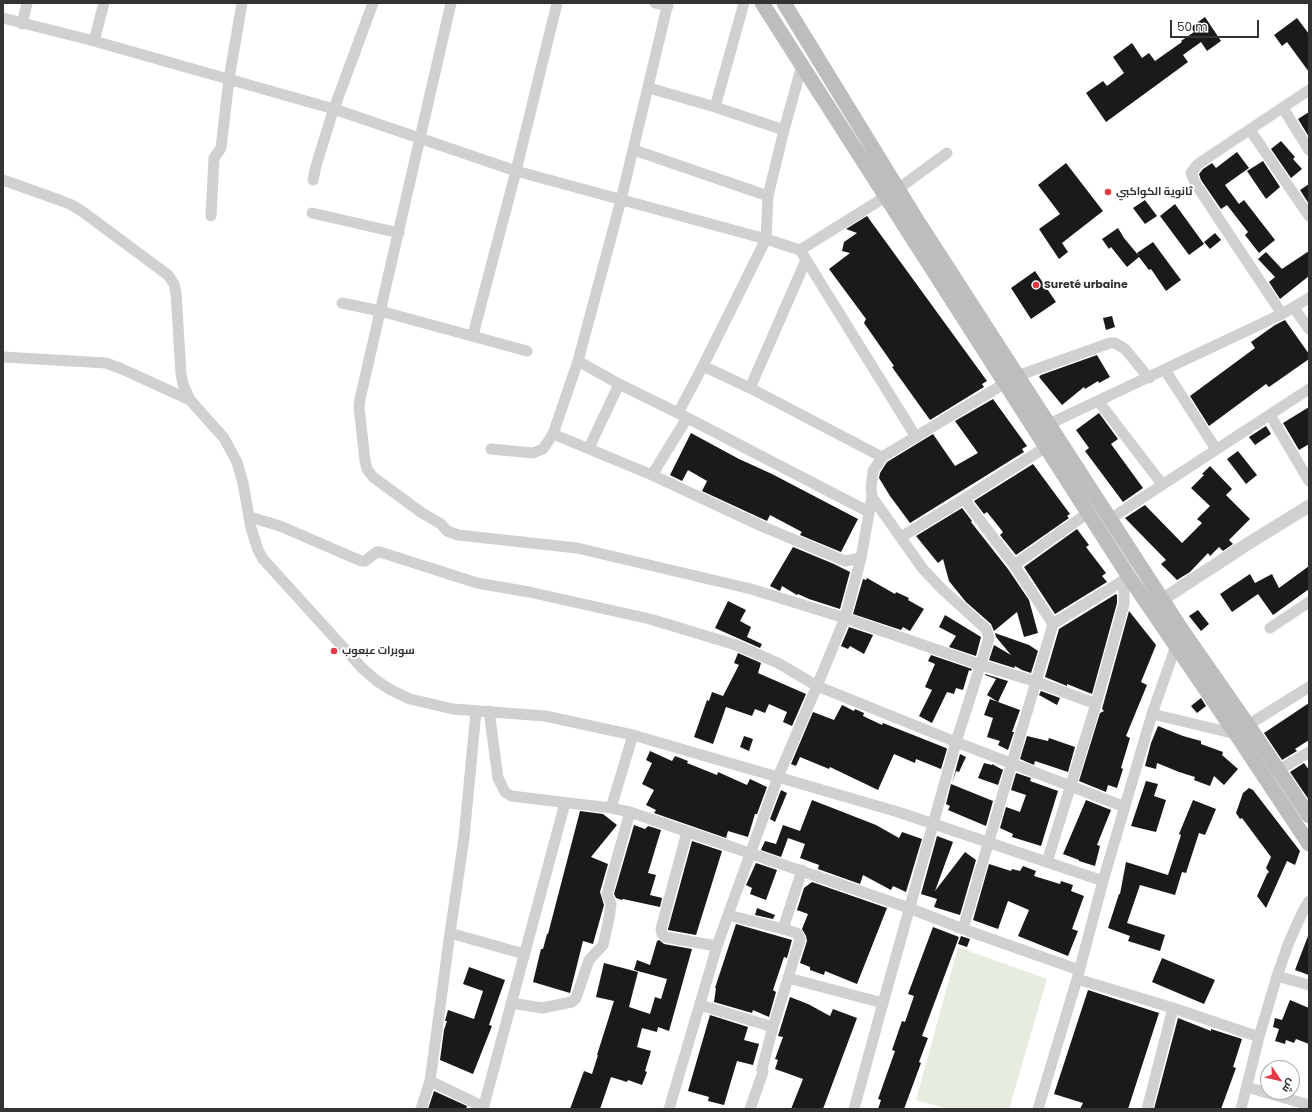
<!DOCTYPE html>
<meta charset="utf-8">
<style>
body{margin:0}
#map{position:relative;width:1312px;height:1112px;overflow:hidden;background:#fff;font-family:Poppins,Cairo,sans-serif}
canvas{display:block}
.frame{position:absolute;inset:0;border:4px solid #333;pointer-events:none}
.north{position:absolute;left:1260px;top:1060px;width:40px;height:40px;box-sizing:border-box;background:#fff;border:1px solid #adadad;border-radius:50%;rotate:124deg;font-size:11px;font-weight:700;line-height:16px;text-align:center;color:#333}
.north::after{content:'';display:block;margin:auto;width:14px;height:18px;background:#e63946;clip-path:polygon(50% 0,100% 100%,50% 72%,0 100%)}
.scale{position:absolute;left:1170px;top:20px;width:89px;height:18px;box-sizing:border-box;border:2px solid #333;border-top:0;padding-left:5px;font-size:12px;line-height:14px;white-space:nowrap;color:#333;-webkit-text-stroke:3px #fff;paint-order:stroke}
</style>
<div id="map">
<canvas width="1312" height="1112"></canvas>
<div class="frame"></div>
<div class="north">ش</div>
<div class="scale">50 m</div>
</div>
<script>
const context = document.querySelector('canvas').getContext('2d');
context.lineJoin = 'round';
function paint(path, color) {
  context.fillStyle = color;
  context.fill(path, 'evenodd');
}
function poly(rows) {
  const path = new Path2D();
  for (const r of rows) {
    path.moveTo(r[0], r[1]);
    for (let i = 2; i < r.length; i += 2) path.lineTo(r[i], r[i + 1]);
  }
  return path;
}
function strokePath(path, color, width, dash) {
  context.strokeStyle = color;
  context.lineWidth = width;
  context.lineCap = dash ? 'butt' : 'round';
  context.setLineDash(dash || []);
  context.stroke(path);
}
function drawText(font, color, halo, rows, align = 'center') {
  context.font = font + ' Poppins,Cairo,sans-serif';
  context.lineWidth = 4;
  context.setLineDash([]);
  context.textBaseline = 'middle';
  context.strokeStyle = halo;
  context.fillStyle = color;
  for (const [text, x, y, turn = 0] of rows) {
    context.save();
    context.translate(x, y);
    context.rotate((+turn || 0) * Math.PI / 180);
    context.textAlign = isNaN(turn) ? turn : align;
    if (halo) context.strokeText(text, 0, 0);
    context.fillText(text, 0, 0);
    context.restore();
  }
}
const green = poly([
 [958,947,1047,979,1009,1109,948,1109,916,1100]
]);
const building = poly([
 [1205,17,1221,41,1207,51,1201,42,1183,55,1188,62,1106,122,1086,93,1103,81,1107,86,1124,73,1113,57,1132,43,1142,58,1149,53,1155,61,1182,42,1181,41,1194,32,1191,27],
 [1297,18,1309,34,1309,72,1287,42,1282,46,1274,35],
 [1309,112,1309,137,1298,119],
 [1281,141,1295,157,1293,159,1302,169,1291,178,1271,149],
 [1237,152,1249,168,1225,185,1239,204,1244,200,1275,240,1259,253,1245,235,1248,232,1227,205,1221,209,1201,180,1199,174,1203,169,1212,163,1216,168],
 [1263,161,1280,187,1266,199,1247,171],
 [1066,163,1103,211,1062,243,1068,252,1059,259,1039,229,1060,214,1038,185],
 [1309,184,1309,204,1300,190],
 [1145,200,1157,216,1145,224,1133,208],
 [1175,204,1204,244,1189,255,1160,216],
 [867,216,987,381,982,384,984,387,930,420,892,367,894,366,864,323,866,319,829,269,850,253,842,251,844,242,857,233,846,229],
 [1118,228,1124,238,1139,256,1137,253,1153,242,1181,280,1166,291,1151,269,1149,270,1139,257,1127,267,1111,247,1109,249,1102,239],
 [1215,233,1221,240,1210,249,1204,242],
 [1309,251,1309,276,1280,299,1269,282,1275,277,1258,259,1266,252,1282,269],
 [1035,271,1056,302,1031,319,1011,288],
 [1112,316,1115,327,1106,330,1103,318],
 [1285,320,1309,354,1309,359,1269,387,1266,384,1209,426,1190,396,1255,348,1251,342,1275,325],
 [1097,355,1110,377,1099,383,1098,381,1085,389,1084,387,1062,405,1039,377,1041,375],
 [993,399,1027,446,1022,449,1024,452,910,523,890,496,879,478,880,473,887,462,933,434,955,466,978,453,955,421],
 [1309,407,1309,444,1299,450,1283,423],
 [1099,413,1118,439,1111,444,1143,488,1123,502,1085,451,1089,448,1076,430],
 [1266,426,1271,434,1255,445,1249,437],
 [691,433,739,459,772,474,858,519,841,552,800,535,802,532,770,515,767,521,702,491,707,481,688,470,682,481,670,475],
 [1238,451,1257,475,1246,484,1227,459],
 [1033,464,1070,514,1067,516,1069,518,1016,555,1000,535,1003,532,987,512,984,514,974,501],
 [1210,466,1232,489,1226,495,1250,519,1229,540,1233,544,1223,551,1219,547,1210,556,1208,553,1190,572,1177,580,1161,564,1166,560,1125,518,1145,505,1182,543,1202,523,1197,519,1210,506,1191,488,1204,475,1202,474],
 [962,508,972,521,971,522,1008,569,1029,600,1038,633,1024,637,1017,612,994,631,991,624,966,602,949,581,943,559,938,563,916,536],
 [1077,529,1089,545,1086,547,1106,573,1102,576,1107,582,1055,614,1024,567],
 [793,547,834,564,850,572,840,609,809,599,798,594,797,595,782,586,780,591,770,586],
 [1309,566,1309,589,1273,615,1258,594,1232,612,1220,594,1250,574,1255,583,1272,574,1279,588],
 [867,578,895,594,896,592,909,598,908,600,924,609,910,631,903,627,901,630,853,614,863,579,866,580],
 [1116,594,1117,595,1117,603,1092,694,1067,684,1067,686,1045,677,1059,629],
 [728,601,746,610,740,621,751,627,747,637,762,644,760,648,715,628],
 [1198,610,1209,624,1201,631,1189,616],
 [1129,611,1156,645,1141,682,1147,685,1126,736,1130,738,1121,768,1123,769,1117,788,1108,785,1106,792,1079,781,1100,713,1104,711,1102,709],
 [945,615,981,637,976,656,949,647,956,636,939,627],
 [849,627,873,635,864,654,850,646,848,649,841,646],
 [995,633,1029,645,1038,651,1031,673,1022,670,1015,666,1014,668,989,660,994,645,1011,655,996,637],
 [738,653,761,663,758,673,806,694,792,726,783,722,787,712,769,704,765,713,755,709,752,716,726,707,713,744,694,737,707,700,709,701,712,692,723,696,739,665,734,663],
 [931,655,972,669,971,671,969,670,963,690,956,688,954,694,947,692,932,723,919,716,932,690,925,687,935,664,928,661],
 [985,674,1008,681,998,702,987,695,996,679,985,675],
 [1041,691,1060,698,1057,705,1039,695],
 [1201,698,1206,706,1197,713,1191,706],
 [990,699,1020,710,1012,732,1014,732,1008,750,998,745,1000,741,987,737,993,718,984,715],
 [1309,703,1309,740,1295,749,1297,751,1282,760,1264,733],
 [842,705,854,711,855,709,864,713,863,716,882,725,883,723,946,748,947,749,941,769,916,759,915,763,894,754,878,790,830,767,829,769,800,757,796,766,791,764,813,712,834,720],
 [1158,726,1183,736,1201,741,1201,744,1223,752,1222,755,1238,769,1224,785,1214,776,1210,786,1194,780,1195,777,1179,772,1157,763,1156,769,1145,766,1151,743],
 [744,736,753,739,749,751,740,747],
 [1027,736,1048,741,1049,738,1075,747,1068,772,1035,761,1034,765,1020,759],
 [650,751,672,761,675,756,688,761,687,763,717,775,718,772,747,785,750,779,767,787,757,814,755,814,748,837,728,831,726,838,654,813,656,810,646,805,654,790,642,784,652,763,646,760],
 [960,754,966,757,959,772,956,771,952,783],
 [984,763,992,765,992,764,1003,770,998,785,978,778],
 [1304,763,1309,770,1309,800,1290,772],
 [1016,773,1031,778,1030,781,1058,791,1041,846,1012,837,1013,834,1000,828,1006,807,1020,812,1026,795,1011,790],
 [1146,781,1158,784,1154,796,1166,800,1156,832,1131,826],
 [951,784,993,801,986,826,948,810,950,806,946,804],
 [1249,788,1253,790,1300,851,1295,865,1287,861,1266,908,1257,896,1267,874,1269,872,1266,868,1271,857,1242,818,1240,819,1236,813,1243,793],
 [781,790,787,793,775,822,770,819],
 [812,800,876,825,899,838,902,832,922,839,906,892,893,886,891,890,863,875,860,884,818,869,819,865,800,858,805,844,788,838,781,857,761,850,765,841,776,844,783,825,800,831],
 [1086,800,1111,810,1097,845,1100,846,1095,866,1079,861,1079,860,1063,854],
 [1193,800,1216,809,1205,835,1199,833,1186,873,1182,872,1175,895,1140,885,1127,923,1165,935,1160,951,1128,941,1130,936,1108,928,1119,894,1120,894,1126,862,1168,875,1181,835,1179,834],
 [580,811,603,814,617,825,591,857,608,864,600,892,604,905,593,944,583,941,570,993,533,982,541,949,543,949,547,934,548,934],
 [634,825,645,829,648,826,661,830,648,873,656,875,650,895,662,898,660,907,623,899,622,900,616,898,614,894],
 [937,836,953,842,935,891,965,852,976,860,960,915,934,907,937,899,921,894],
 [692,841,722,851,696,935,668,930,668,929],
 [756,863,777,870,766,900,750,894,752,888,746,885],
 [989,864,1011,871,1012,869,1020,871,1023,866,1036,871,1034,876,1060,884,1061,881,1073,885,1071,891,1084,896,1072,929,1078,931,1068,956,1018,936,1029,910,1008,901,998,929,973,920],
 [812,882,887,908,857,984,825,971,824,975,810,970,810,967,800,963,807,941,806,936,802,929,808,914,797,910,804,888],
 [757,908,775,915,773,919,755,915],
 [736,924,792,940,787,958,784,957,773,990,776,992,769,1017,753,1010,752,1013,714,1002,716,988,715,988],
 [933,927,959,937,922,1036,928,1038,919,1062,921,1063,904,1109,878,1109,881,1100,878,1099,895,1051,892,1050,902,1021,905,1022,914,996,908,994],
 [961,936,970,939,967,947,958,944],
 [1308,936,1309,936,1309,975,1295,970],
 [659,940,664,944,692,949,669,1031,658,1027,657,1032,642,1028,637,1047,651,1051,645,1071,647,1072,642,1085,628,1080,627,1082,611,1077,600,1109,570,1109,584,1071,592,1074,598,1055,597,1055,614,1001,596,997,604,963,638,972,629,1007,650,1014,655,997,661,999,667,979,634,970,637,960,650,965,657,941],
 [1162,958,1215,980,1204,1004,1152,982],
 [469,967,505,980,489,1025,492,1026,473,1074,440,1060,444,1030,447,1021,445,1021,448,1010,474,1019,483,991,463,984],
 [1088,990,1159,1013,1128,1109,1080,1109,1083,1103,1054,1094],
 [790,997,808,1004,830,1016,833,1009,857,1018,823,1109,791,1109,803,1079,775,1069,778,1060,775,1059,783,1037,778,1036],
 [1290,1000,1309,1008,1309,1044,1296,1039,1294,1043,1286,1040,1285,1044,1275,1041,1279,1029,1273,1027,1275,1018,1282,1020],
 [710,1015,748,1027,744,1040,759,1044,753,1065,737,1061,724,1105,708,1101,709,1097,688,1091],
 [1178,1018,1211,1031,1211,1029,1242,1039,1233,1067,1236,1068,1221,1109,1154,1109],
 [434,1091,467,1106,466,1109,428,1109]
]);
const minor = poly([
 [451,3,360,399,359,407,365,461,367,469,373,477,422,513,441,524,447,531,458,535,577,548,751,589,845,618,981,665,1037,682,1096,704],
 [655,3,668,6],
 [3,18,94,41,334,109,516,171,766,239,800,250,916,437],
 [22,24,27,3],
 [94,41,104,3],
 [649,88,715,107,784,130],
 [715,107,744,3],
 [1283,108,1309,150],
 [1250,130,1309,216],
 [634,150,768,196],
 [3,180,62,201,72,205,83,212,168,275,174,284,176,293,181,374,183,384,190,400],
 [313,180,316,166,332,114,373,3],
 [312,213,399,233],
 [211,216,214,158,221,148,229,79,242,3],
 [800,250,898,189,947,153],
 [342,303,380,311,527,351],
 [1294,308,1309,329],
 [1282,314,1195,183,1191,173,1198,164,1309,90],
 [473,335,516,171,557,3],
 [3,357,106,363,122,369,190,400,224,438,237,462,243,483,251,528,258,550,263,559,362,668,377,681,391,690,410,699,453,709,545,716,633,735,898,812,1103,881],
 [578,361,619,384,678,413,869,512],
 [703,366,750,388,882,457],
 [1165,370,1216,449],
 [750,388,806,260],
 [1099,402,1162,484],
 [678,413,703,366,766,239,768,196,784,130,802,65],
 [1270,415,1309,481],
 [1049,424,1282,314,1309,298],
 [553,434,652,475,759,525,845,561,861,558],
 [589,448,619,384],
 [491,449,533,453,543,449,553,434,578,361,621,200,668,3],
 [652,475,687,418],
 [964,499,1014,565,1053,624],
 [250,517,280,526,361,561,365,561,377,552,380,552,477,583,529,592,650,619,736,645,778,663,817,686,956,742,1125,807],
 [1110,519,1309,389],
 [901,537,964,499,1046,447],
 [1014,565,1088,513],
 [1270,628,1309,602],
 [489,711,498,778,505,792,511,796,611,808,630,812,909,908,963,929,1079,970],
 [1152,714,1236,734],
 [1248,725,1309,687],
 [1279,770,1309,752],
 [611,808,633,735],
 [687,832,661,929,662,934,665,937,717,946],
 [1047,862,1096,704,1124,604,1124,579],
 [728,915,783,929,802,870],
 [963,929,1053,624,1129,577],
 [450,933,524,954],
 [1277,976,1309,985],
 [788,978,883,1003],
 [1077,979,1173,1008,1259,1037],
 [511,1003,542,1008,572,1002,576,998,589,960,603,945,609,919,611,904,607,894,630,812],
 [700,1005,773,1027],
 [430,1081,484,1107],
 [1247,1087,1309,1105],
 [421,1109,430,1081,450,933,464,838,476,711],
 [483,1109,565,803],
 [669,1109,717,946,728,915,778,777,817,686,845,618,861,558,872,497,871,488,873,471,882,457,1017,376,1110,343,1115,343,1125,349,1149,378],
 [750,1109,763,1072,762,1069,773,1027,800,939,797,933,783,929],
 [854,1109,883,1003,956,742,989,638,986,629,943,590,923,569,872,497],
 [1038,1109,1077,979,1103,881,1152,714,1178,640],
 [1147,1109,1173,1008],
 [1241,1109,1259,1037,1277,976,1289,942,1303,911,1309,901]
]);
const tertiary = poly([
 [1154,605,1249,543,1309,506]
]);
const secondary = poly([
 [762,3,1129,577,1236,734,1309,844],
 [784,3,915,217,1110,519,1182,630,1248,725,1309,816]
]);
const markers = [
 [1108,192,4,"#e63946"],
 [1036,285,4,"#e63946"],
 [334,651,4,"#e63946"]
];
const poiNames = [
 ["ثانوية الكواكبي",1116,192],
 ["Sureté urbaine",1044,285],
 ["سوبرات عبعوب",342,651]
];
paint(green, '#e6ecdf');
paint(building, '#1a1a1a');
strokePath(minor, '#d0d0d0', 11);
strokePath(tertiary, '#d0d0d0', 13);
strokePath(secondary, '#bdbdbd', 15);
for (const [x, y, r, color] of markers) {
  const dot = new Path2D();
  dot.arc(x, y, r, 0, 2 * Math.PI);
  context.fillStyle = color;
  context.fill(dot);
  strokePath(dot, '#fff', 1.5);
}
drawText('bold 11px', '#333', '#fff', poiNames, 'left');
</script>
